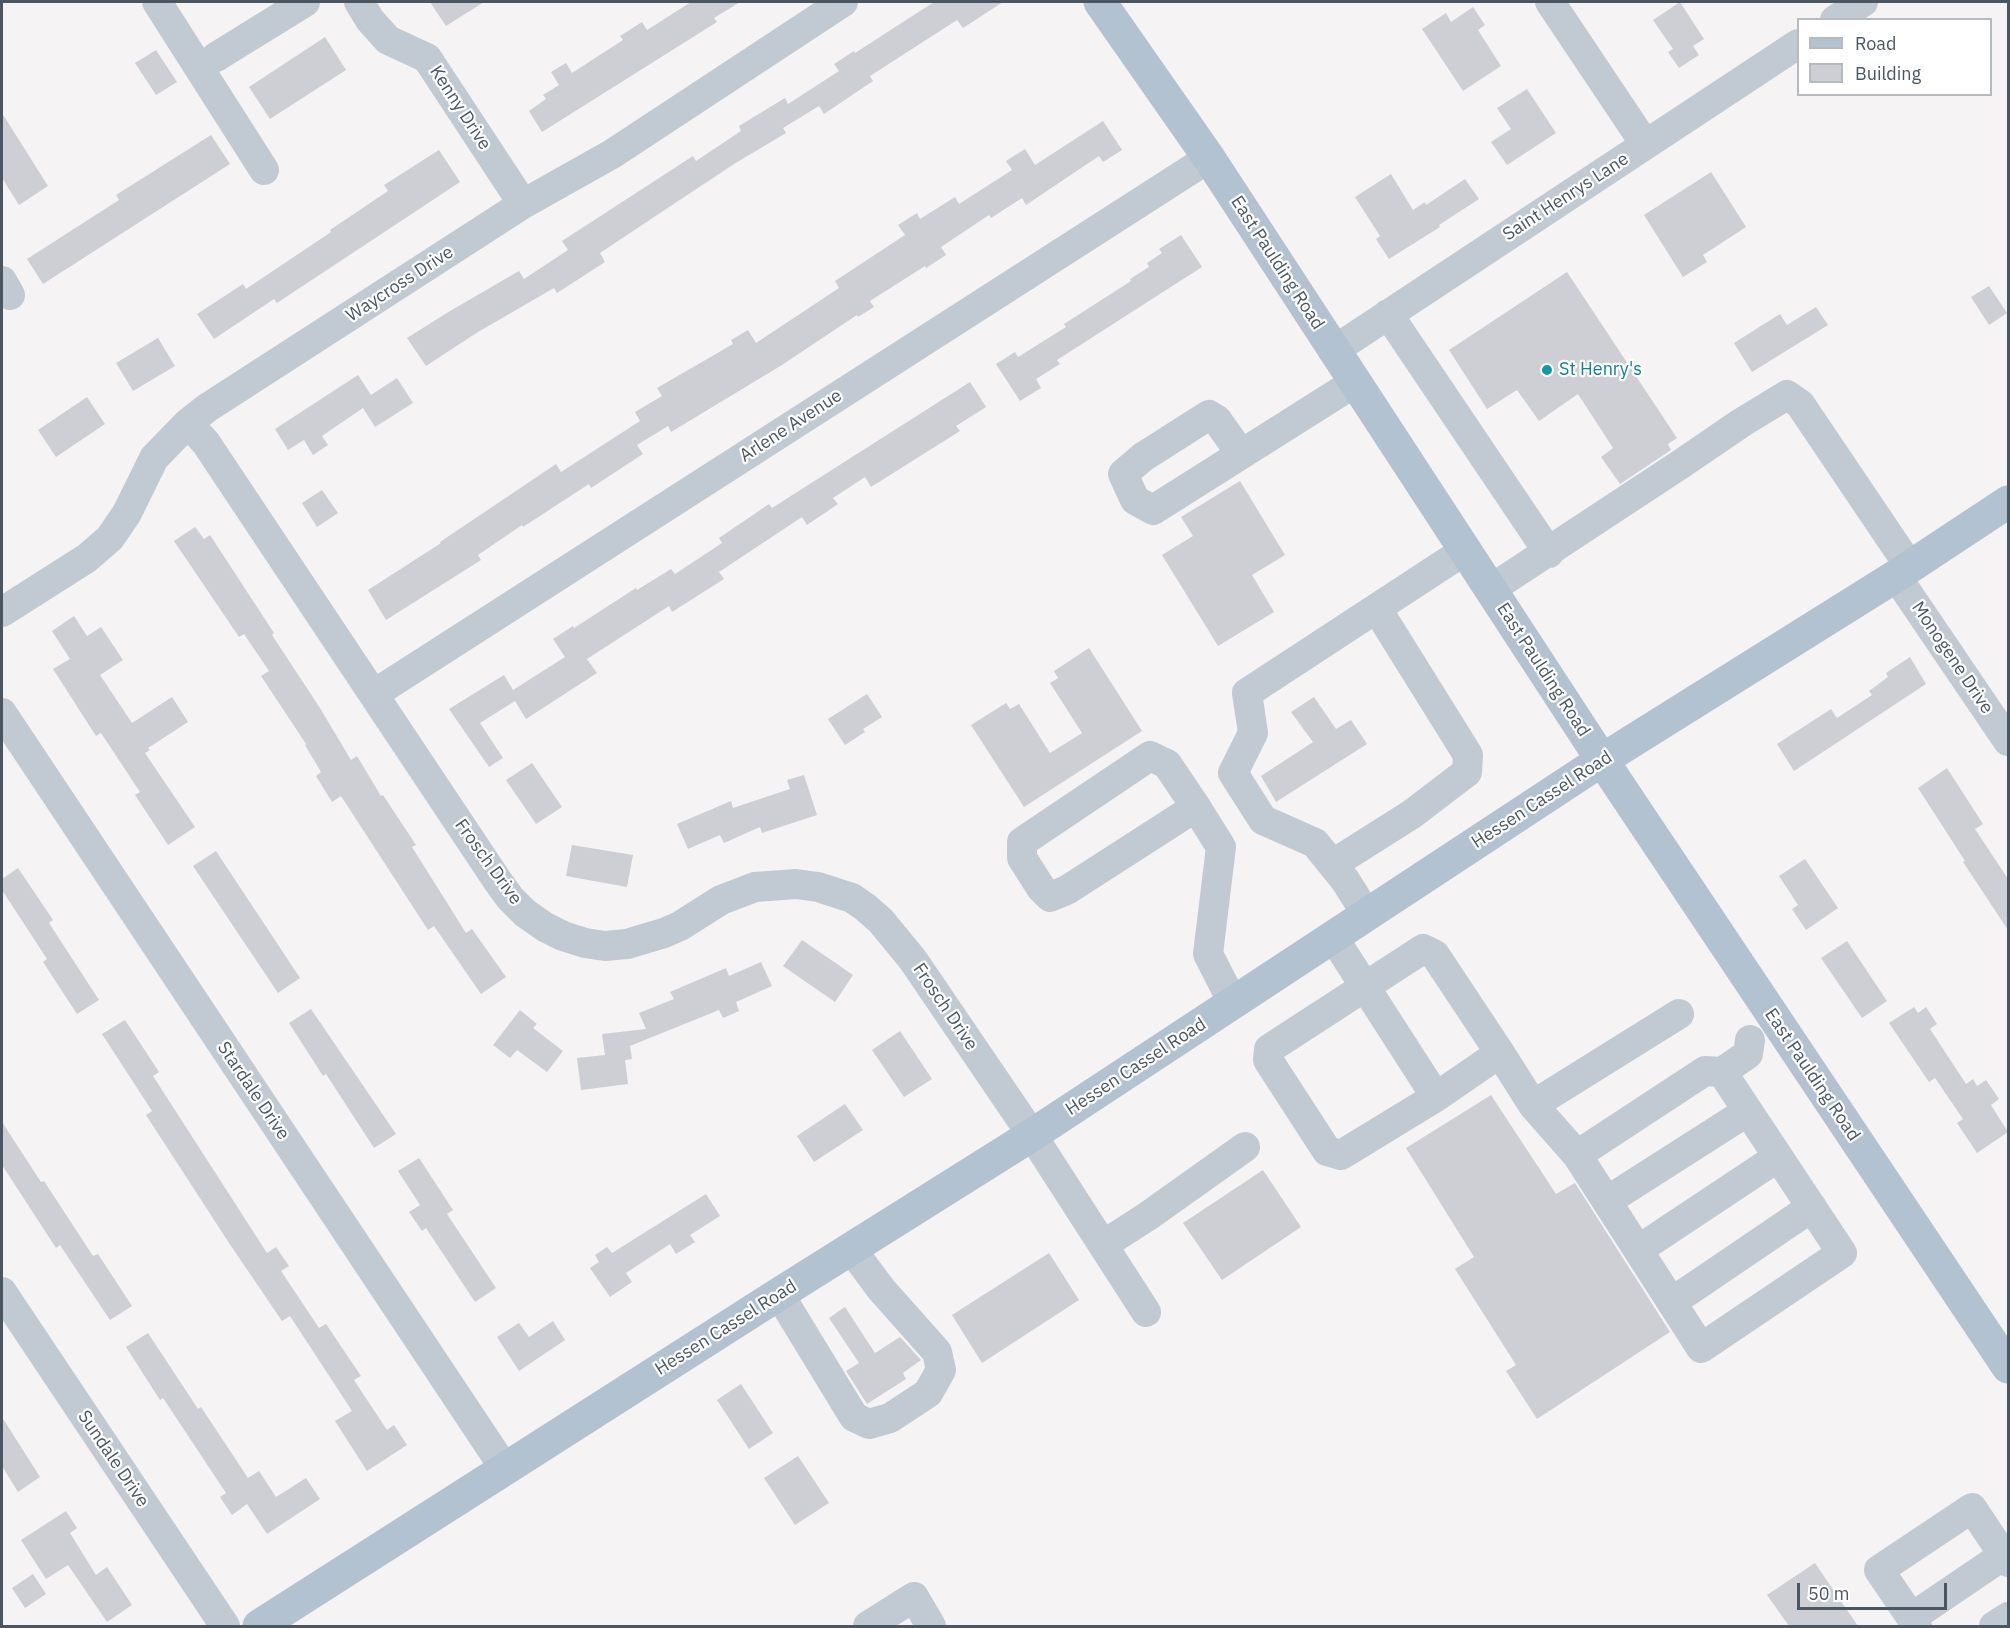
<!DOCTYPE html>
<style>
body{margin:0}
#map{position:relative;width:2010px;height:1628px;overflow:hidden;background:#f5f3f3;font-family:"IBM Plex Sans",sans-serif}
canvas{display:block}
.frame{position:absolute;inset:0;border:3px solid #4a5661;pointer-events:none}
.legend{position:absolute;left:1797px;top:18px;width:195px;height:78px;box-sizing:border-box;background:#fff;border:2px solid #b7bbc0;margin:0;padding:8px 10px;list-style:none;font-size:18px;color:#4a5661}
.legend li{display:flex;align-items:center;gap:12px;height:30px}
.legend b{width:30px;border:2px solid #b7bbc0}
.scale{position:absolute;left:1797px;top:1583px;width:150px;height:27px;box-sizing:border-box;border:3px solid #4a5661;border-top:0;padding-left:8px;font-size:18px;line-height:21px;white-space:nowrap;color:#4a5661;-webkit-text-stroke:4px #fff;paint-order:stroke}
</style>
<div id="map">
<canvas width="2010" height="1628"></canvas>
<div class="frame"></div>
<ul class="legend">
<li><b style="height:8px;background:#b3c2d1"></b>Road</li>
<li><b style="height:16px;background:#cdcfd5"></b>Building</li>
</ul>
<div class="scale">50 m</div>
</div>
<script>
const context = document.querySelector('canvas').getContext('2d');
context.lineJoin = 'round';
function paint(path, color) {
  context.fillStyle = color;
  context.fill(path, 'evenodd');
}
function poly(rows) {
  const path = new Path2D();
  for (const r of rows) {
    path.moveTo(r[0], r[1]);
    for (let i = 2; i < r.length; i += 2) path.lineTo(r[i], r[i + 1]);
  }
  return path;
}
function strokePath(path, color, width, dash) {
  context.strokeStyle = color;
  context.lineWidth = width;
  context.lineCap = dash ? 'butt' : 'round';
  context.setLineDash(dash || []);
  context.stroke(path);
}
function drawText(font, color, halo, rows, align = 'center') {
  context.font = font + ' "IBM Plex Sans",sans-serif';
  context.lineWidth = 4.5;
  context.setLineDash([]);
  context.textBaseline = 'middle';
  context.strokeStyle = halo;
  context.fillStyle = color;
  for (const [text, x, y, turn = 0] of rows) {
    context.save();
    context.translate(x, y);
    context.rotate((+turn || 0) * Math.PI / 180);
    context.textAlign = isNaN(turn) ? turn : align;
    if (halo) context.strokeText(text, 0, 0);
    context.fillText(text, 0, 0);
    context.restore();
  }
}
const building = poly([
 [430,2,484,2,446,26],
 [691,2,740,2,714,18,717,22,542,132,529,111,546,99,543,95,559,85,551,72,566,63,572,73,623,40,620,36,642,22,647,30],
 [934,2,1003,2,963,28,957,20,870,76,873,81,824,114,819,106,783,128,786,133,734,164,600,253,605,262,557,293,554,288,478,332,426,366,407,338,450,311,519,271,524,279,568,250,562,241,693,156,696,161,741,131,739,126,785,98,788,104,839,71,834,64,854,51,855,53],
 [1680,2,1704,39,1693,46,1699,55,1679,68,1668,52,1673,49,1653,20],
 [1473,7,1485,25,1478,30,1501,66,1463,91,1422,29,1446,13,1451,22],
 [325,37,346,70,270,119,249,87],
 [156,50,177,82,156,95,135,63],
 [1527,89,1556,133,1507,165,1491,142,1511,129,1497,108],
 [2,113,48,186,19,205,2,178],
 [1103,121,1122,150,1103,162,1099,156,1026,205,1022,198,991,218,989,215,941,247,946,255,926,268,925,266,870,301,874,307,858,317,857,315,782,365,671,432,668,426,637,445,643,454,591,488,589,484,523,527,522,525,478,555,481,560,386,620,368,590,441,543,440,542,556,464,561,472,640,421,635,412,662,396,657,388,733,344,731,340,748,330,756,343,839,288,835,281,905,235,898,225,917,213,920,219,955,197,959,204,1012,170,1006,161,1025,149,1035,165],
 [211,135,230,164,43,284,27,259,119,200,116,195],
 [439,150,460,182,277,303,274,299,214,339,197,314,243,284,246,289,331,232,330,230,388,191,384,185],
 [1711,172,1746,227,1703,255,1707,262,1683,277,1644,215],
 [1391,174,1413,210,1425,202,1426,205,1465,179,1479,199,1439,225,1440,227,1389,259,1376,239,1380,236,1355,197],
 [1181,235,1202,267,1057,360,1060,364,1036,379,1041,388,1020,401,996,364,1015,352,1018,357,1066,327,1064,324,1131,281,1130,279,1149,267,1147,263,1162,253,1159,249],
 [1567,272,1677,438,1668,444,1671,450,1620,484,1601,457,1613,448,1578,394,1539,421,1517,390,1487,409,1449,350],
 [1989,286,2007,313,1989,325,1971,297],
 [1816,307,1828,325,1752,372,1734,343,1780,314,1787,325],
 [158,338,175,366,133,391,116,363],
 [358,375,371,395,397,378,413,403,375,427,363,408,322,436,328,445,313,455,304,440,288,450,275,429],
 [970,382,986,407,956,426,960,431,871,487,865,477,833,498,838,504,807,525,802,517,719,572,724,579,672,612,669,606,587,659,597,673,526,719,515,701,480,723,503,758,489,767,449,709,504,675,513,690,565,657,553,639,573,626,574,628,636,588,637,590,671,569,675,574,722,543,719,538,769,504,772,508],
 [87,397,105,424,56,457,38,430],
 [1240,481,1285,555,1252,575,1274,612,1218,646,1162,555,1193,536,1181,517],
 [322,490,338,513,317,527,302,503],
 [195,527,204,539,210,535,274,633,272,635,320,708,351,760,357,756,381,796,383,795,416,845,412,847,466,933,472,929,506,977,481,994,434,926,428,930,341,796,332,802,316,776,321,772,305,745,306,744,261,676,269,671,244,634,239,637,174,541],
 [74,616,87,636,101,627,123,660,100,675,132,723,172,697,188,722,148,748,150,750,145,753,195,827,168,845,135,795,140,792,101,733,96,736,53,669,70,659,52,631],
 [1089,648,1142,731,1024,807,971,725,1006,703,1010,709,1019,704,1050,753,1082,733,1050,683,1058,678,1054,671],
 [1910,657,1926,684,1794,771,1777,744,1831,709,1837,718,1872,695,1869,691,1888,677,1886,673],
 [867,694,882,717,863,729,865,732,845,745,828,719],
 [1314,697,1336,729,1351,720,1367,744,1276,802,1261,776,1313,742,1291,712],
 [532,763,562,807,536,824,506,780],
 [1947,768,1983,824,1975,829,2008,879,2008,930,1963,862,1965,861,1918,788],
 [804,775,817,815,762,833,760,827,724,843,720,835,688,849,677,824,731,801,733,808,790,789,787,780],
 [572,845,633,855,627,887,566,876],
 [216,851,300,978,278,993,193,866],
 [1805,859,1838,908,1806,930,1792,909,1798,905,1779,876],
 [18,868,53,920,49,923,99,1000,77,1014,43,962,47,959,2,890,2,879],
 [802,940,853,975,835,1002,783,966],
 [1847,941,1887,1001,1862,1018,1821,958],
 [761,962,772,986,736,1002,739,1011,723,1018,719,1010,630,1046,632,1059,625,1060,628,1084,581,1090,577,1058,605,1055,602,1034,646,1029,639,1013,674,999,670,992,726,968,729,976],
 [1914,1007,1918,1013,1926,1007,1937,1024,1930,1029,1966,1084,1973,1079,1977,1086,1986,1080,1999,1099,1991,1105,2008,1132,1977,1153,1957,1123,1963,1119,1935,1078,1929,1082,1889,1023],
 [311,1009,396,1134,374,1148,326,1074,323,1076,289,1023],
 [520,1010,537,1024,533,1028,563,1051,547,1072,517,1050,510,1058,493,1045],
 [125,1020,159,1072,153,1076,267,1253,276,1247,289,1266,281,1271,319,1328,326,1324,361,1376,354,1380,387,1430,394,1425,407,1445,367,1471,335,1421,352,1411,290,1316,282,1321,229,1243,146,1115,152,1111,102,1034],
 [900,1031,932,1079,904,1097,872,1050],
 [1491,1095,1556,1194,1575,1183,1670,1332,1537,1419,1506,1371,1516,1365,1455,1269,1474,1257,1406,1148],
 [845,1104,863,1130,814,1162,797,1136],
 [2,1122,41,1182,44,1181,93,1256,98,1254,132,1306,110,1320,60,1245,56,1248,2,1165],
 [419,1158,453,1210,447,1214,496,1288,475,1302,426,1228,422,1231,409,1212,420,1205,398,1171],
 [1263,1170,1301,1227,1222,1280,1183,1223],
 [706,1194,720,1216,690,1235,695,1242,676,1254,670,1244,626,1273,632,1282,610,1297,590,1268,599,1262,595,1255,607,1247,612,1253],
 [1049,1253,1079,1300,982,1363,952,1315],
 [845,1307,875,1353,900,1337,921,1360,903,1373,906,1379,867,1404,846,1371,859,1363,829,1318],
 [553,1321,565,1340,519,1371,497,1337,519,1323,529,1337],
 [148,1333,198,1409,201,1407,248,1478,259,1471,276,1497,306,1478,320,1499,267,1534,247,1504,232,1515,220,1497,226,1493,163,1398,160,1400,126,1347],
 [741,1384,773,1433,749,1449,717,1400],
 [2,1417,40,1477,18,1492,2,1466],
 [798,1456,829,1503,795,1525,764,1478],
 [66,1511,77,1528,70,1533,96,1575,107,1567,132,1605,107,1622,68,1565,46,1579,21,1540],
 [1815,1563,1858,1626,1789,1626,1767,1595],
 [33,1574,46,1594,25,1608,12,1588]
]);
const minor = poly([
 [157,2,264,170],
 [359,2,370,20,388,40,427,58,523,204],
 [1550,2,1645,144],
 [1835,20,1863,2],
 [216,57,305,2],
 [2,281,10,295],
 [1388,314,1549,553],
 [1333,351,1798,44],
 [188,423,206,443,497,880,510,898,525,913,545,927,563,936,585,943,605,946,627,944,664,933,680,926,721,900,755,887,796,884,818,887,852,898,865,907,881,921,913,960,1032,1135,1146,1312],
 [1241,454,1217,420,1209,415,1143,457,1123,474,1135,500,1153,510,1354,383],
 [1896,576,2008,741],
 [1491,589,1681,464,1741,423,1787,395,1800,404,1910,567],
 [2,612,87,558,110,538,127,513,154,458,188,423,207,408,523,204,612,154,843,2],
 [374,694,1209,158],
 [2,713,505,1469],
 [1196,807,1067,890,1050,897,1041,888,1022,858,1022,842,1150,756,1167,764,1196,807,1221,847,1208,954,1233,1003],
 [1333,864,1412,814,1467,772,1468,755,1377,609],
 [1367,915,1345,880,1315,843,1263,820,1233,773,1253,733,1247,693,1464,551],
 [1333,937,1436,1097],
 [1500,1053,1436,1097,1341,1155,1327,1151,1268,1060,1269,1049,1423,949,1435,955,1500,1053,1533,1105,1577,1155,1705,1071,1722,1072,1748,1054,1750,1040],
 [1533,1105,1679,1014],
 [1577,1155,1701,1348,1842,1253,1722,1072],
 [1607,1201,1748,1111],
 [1103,1245,1148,1216,1245,1147],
 [1638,1250,1778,1157],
 [2,1292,225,1626],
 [779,1294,854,1417,869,1424,890,1418,928,1393,941,1370,937,1352,881,1289,852,1250],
 [1672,1302,1812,1207],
 [1911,1618,2004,1555],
 [868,1626,914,1597,931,1626],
 [1917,1626,1879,1570,1972,1508,2008,1562],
 [1994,1626,2008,1617]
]);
const major = poly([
 [1100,2,1209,158,1602,760,2008,1367],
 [259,1626,779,1294,1032,1135,1602,760,1896,576,2008,502]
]);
const markers = [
 [1547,370,6,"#0f9aa8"]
];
const streetNames = [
 ["Kenny Drive",460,108,57],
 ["Saint Henrys Lane",1566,197,-33],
 ["East Paulding Road",1277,263,57],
 ["Waycross Drive",400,284,-33],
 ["Arlene Avenue",791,426,-33],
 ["Monogene Drive",1952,658,56],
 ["East Paulding Road",1543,670,57],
 ["Hessen Cassel Road",1542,800,-33],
 ["Frosch Drive",488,862,54],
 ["Frosch Drive",945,1007,56],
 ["Hessen Cassel Road",1136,1067,-33],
 ["East Paulding Road",1812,1075,56],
 ["Stardale Drive",253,1091,56],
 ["Hessen Cassel Road",726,1328,-32],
 ["Sundale Drive",113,1459,56]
];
const cultureNames = [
 ["St Henry's",1559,370]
];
paint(building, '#cdcfd5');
strokePath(minor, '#c1cad2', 30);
strokePath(major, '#b3c2d1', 33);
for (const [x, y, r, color] of markers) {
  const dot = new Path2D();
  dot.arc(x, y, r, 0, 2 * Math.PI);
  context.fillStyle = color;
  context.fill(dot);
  strokePath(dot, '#fff', 2);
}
drawText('18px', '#4a5661', '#fff', streetNames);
drawText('18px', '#0d838f', '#fff', cultureNames, 'left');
</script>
